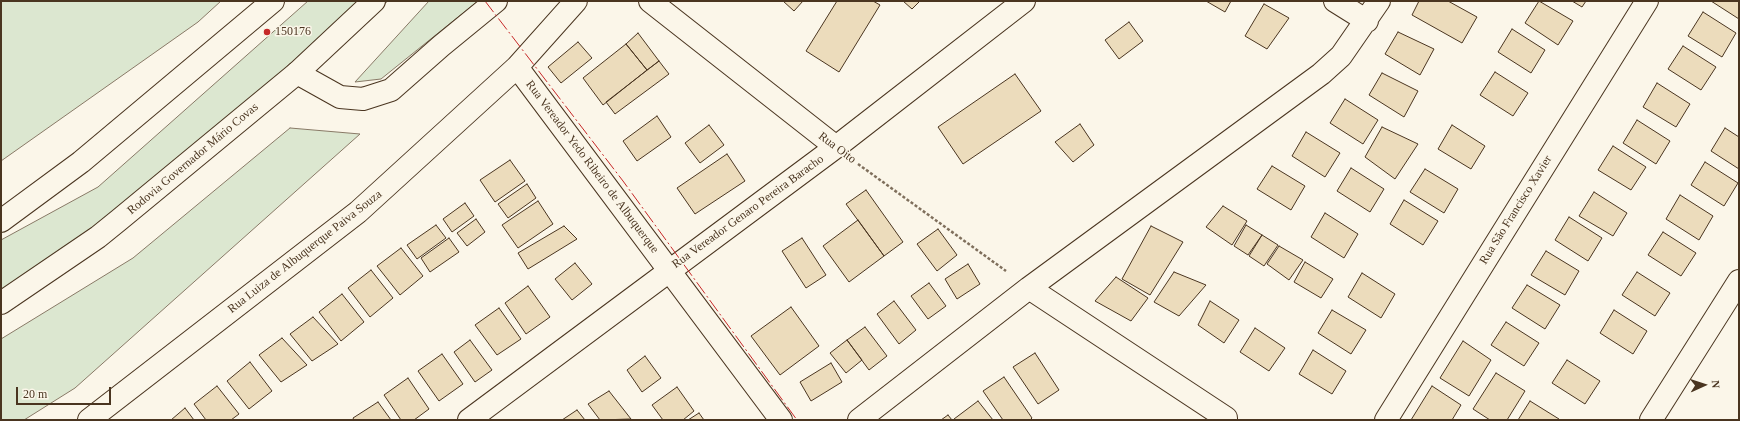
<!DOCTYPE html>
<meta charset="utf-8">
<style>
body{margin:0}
#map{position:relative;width:1740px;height:421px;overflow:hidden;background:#fbf6e9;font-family:"Times New Roman",serif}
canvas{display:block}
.frame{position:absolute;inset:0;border:2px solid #4a3520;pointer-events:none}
.north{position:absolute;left:1684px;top:365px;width:40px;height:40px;-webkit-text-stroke:3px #fbf6e9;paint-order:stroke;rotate:87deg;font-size:11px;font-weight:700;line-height:16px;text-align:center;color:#4a3520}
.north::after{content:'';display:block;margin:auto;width:14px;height:18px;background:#4a3520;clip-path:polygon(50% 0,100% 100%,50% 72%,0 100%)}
.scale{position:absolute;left:16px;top:387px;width:95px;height:18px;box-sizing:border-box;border:2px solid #4a3520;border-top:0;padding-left:5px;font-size:12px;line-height:14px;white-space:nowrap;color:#4a3520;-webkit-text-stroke:3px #fbf6e9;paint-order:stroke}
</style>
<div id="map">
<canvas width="1740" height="421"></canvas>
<div class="frame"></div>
<div class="north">N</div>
<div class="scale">20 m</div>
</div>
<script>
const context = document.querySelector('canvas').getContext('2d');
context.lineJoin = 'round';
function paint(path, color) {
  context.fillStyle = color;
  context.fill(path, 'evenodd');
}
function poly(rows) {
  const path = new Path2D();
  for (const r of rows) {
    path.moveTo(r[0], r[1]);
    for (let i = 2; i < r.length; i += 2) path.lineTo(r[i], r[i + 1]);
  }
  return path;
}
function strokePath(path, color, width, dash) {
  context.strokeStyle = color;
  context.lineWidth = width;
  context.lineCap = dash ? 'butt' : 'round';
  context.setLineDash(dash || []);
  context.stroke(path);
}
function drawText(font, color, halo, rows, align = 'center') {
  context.font = font + ' "Times New Roman",serif';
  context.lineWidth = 3;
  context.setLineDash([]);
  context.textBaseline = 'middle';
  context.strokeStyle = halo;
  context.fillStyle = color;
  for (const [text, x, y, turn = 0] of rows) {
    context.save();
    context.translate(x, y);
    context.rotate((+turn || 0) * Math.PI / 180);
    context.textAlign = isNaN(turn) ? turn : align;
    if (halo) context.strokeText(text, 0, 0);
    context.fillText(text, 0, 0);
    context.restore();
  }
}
const green = poly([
 [1,1,221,1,198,22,1,161,1,1],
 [308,1,388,1,1,299,1,240,98,187,308,1],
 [429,1,478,1,381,79,355,82,429,1],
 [290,128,360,134,75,388,24,420,1,420,1,339,133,258,290,128]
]);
const building = poly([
 [783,1,803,1,794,11,783,1],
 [837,1,873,1,880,5,839,72,806,51,837,1],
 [903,1,920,1,912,9,903,1],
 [1206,1,1231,1,1225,12,1206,1],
 [1419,1,1448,1,1477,17,1462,43,1412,15,1419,1],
 [1539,1,1573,21,1558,45,1525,23,1539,1],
 [1572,1,1586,1,1582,7,1572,1],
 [1711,1,1739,1,1739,19,1711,1],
 [1264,4,1289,18,1267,49,1245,36,1264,4],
 [1703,12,1736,33,1722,57,1688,36,1703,12],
 [1129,22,1143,41,1119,59,1105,40,1129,22],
 [1512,29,1545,50,1531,73,1498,52,1512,29],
 [1398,32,1434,49,1420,75,1385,54,1398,32],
 [638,33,659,61,647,70,626,44,638,33],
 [578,42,592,58,561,83,548,67,578,42],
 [626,44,647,70,603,105,583,78,626,44],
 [1683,46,1716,67,1701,90,1668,69,1683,46],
 [659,61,669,74,615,114,606,102,659,61],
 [1495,72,1528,93,1513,116,1480,95,1495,72],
 [1382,73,1418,91,1404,117,1369,95,1382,73],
 [1015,74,1041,111,963,164,938,127,1015,74],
 [1657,83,1690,104,1676,127,1643,107,1657,83],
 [1345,99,1378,120,1363,144,1330,123,1345,99],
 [657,116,671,137,637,161,623,141,657,116],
 [1637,120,1670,141,1656,164,1623,143,1637,120],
 [1080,124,1094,145,1073,162,1055,142,1080,124],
 [709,125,724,145,700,163,685,143,709,125],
 [1452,125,1485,146,1471,169,1438,149,1452,125],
 [1382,127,1418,144,1395,179,1365,157,1382,127],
 [1725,128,1739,137,1739,169,1711,151,1725,128],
 [1306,132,1340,153,1325,177,1292,156,1306,132],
 [1613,146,1646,167,1631,190,1598,170,1613,146],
 [727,154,745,181,695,214,677,188,727,154],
 [510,160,525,181,495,202,480,180,510,160],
 [1705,162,1738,183,1724,206,1691,185,1705,162],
 [1272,166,1305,186,1291,210,1257,189,1272,166],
 [1351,168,1384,189,1370,212,1337,191,1351,168],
 [1425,169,1458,189,1444,213,1410,192,1425,169],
 [527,184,536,198,508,218,498,204,527,184],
 [866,190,903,242,884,256,846,204,866,190],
 [1594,192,1627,213,1613,236,1579,216,1594,192],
 [1680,195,1713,216,1699,240,1666,219,1680,195],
 [1404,200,1438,221,1423,245,1390,224,1404,200],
 [538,201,553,224,518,248,502,225,538,201],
 [465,203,474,216,452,232,443,219,465,203],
 [1223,206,1247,221,1232,245,1206,227,1223,206],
 [1325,213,1358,234,1344,258,1311,237,1325,213],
 [1569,217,1602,238,1588,261,1555,240,1569,217],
 [476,219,485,232,467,246,457,233,476,219],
 [858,220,884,256,849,282,823,246,858,220],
 [436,225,446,238,417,259,407,245,436,225],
 [1246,225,1262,235,1248,255,1234,246,1246,225],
 [564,226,577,239,528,269,518,253,564,226],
 [1151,226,1183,242,1150,295,1122,279,1151,226],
 [938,229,957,255,937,271,917,244,938,229],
 [1663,232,1696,253,1681,276,1648,255,1663,232],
 [1262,235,1278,245,1264,266,1249,256,1262,235],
 [449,238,459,252,430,272,421,258,449,238],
 [802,238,826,275,806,288,782,251,802,238],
 [1279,246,1303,260,1289,280,1267,264,1279,246],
 [401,248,423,276,400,295,377,266,401,248],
 [1546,251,1579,271,1565,295,1531,275,1546,251],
 [1305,262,1333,279,1321,298,1294,282,1305,262],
 [575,263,592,284,572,300,555,279,575,263],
 [968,264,980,284,957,299,945,279,968,264],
 [371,270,393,298,370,317,348,288,371,270],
 [1174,272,1206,285,1179,316,1154,302,1174,272],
 [1637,272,1670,293,1655,316,1622,295,1637,272],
 [1362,273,1395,294,1381,318,1348,297,1362,273],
 [1116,277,1148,298,1131,321,1095,301,1116,277],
 [929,283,946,306,928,319,911,296,929,283],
 [1527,285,1560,305,1545,329,1512,308,1527,285],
 [528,286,550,317,526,334,505,303,528,286],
 [342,294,364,322,341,341,319,312,342,294],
 [894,301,916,330,899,344,877,314,894,301],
 [1210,301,1239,320,1224,343,1198,325,1210,301],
 [791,307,819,346,780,375,751,336,791,307],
 [499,308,521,339,497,355,475,325,499,308],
 [1332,310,1366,330,1351,354,1318,333,1332,310],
 [1614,310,1647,331,1633,354,1600,333,1614,310],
 [313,317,338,344,312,361,290,334,313,317],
 [1506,322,1539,343,1524,366,1491,345,1506,322],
 [865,327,887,356,869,370,847,340,865,327],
 [1255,328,1285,348,1269,371,1240,352,1255,328],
 [282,338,307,365,281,382,259,355,282,338],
 [470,340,492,370,475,382,454,352,470,340],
 [847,340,862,360,846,373,830,353,847,340],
 [1463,341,1491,360,1469,396,1440,378,1463,341],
 [1313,350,1346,371,1332,394,1299,374,1313,350],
 [1035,353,1059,390,1038,404,1013,367,1035,353],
 [442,354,463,384,439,401,418,371,442,354],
 [645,356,661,378,642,392,627,370,645,356],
 [1567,360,1600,381,1585,404,1552,383,1567,360],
 [250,362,272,391,249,409,227,381,250,362],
 [831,363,842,382,811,401,800,382,831,363],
 [1496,373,1525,391,1507,420,1490,420,1473,409,1496,373],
 [1004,377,1032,418,1030,420,1003,420,983,391,1004,377],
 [408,378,429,409,414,420,401,420,384,395,408,378],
 [217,386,239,414,231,420,206,420,194,404,217,386],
 [1432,386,1461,405,1452,420,1411,420,1432,386],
 [677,387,694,411,683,420,663,420,652,405,677,387],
 [609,391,631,419,600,420,588,404,609,391],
 [978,401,993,420,954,420,954,419,978,401],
 [1530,401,1559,419,1558,420,1518,420,1530,401],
 [378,402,391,420,354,420,353,418,378,402],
 [185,408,194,420,171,420,185,408],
 [577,410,585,420,562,420,577,410],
 [699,413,704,420,688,420,699,413],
 [948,415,952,420,941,420,948,415]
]);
const path = poly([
 [858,164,1006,271]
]);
const street = poly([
 [650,1,836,147],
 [1335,1,1367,21],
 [517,67,781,420],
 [297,73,340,97,363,99,391,90,441,46,496,1],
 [1029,288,1226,418,1226,420],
 [89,420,358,212,517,67,576,1],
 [469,420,836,147,1024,1],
 [859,420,1029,288,1321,74,1341,56,1379,1],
 [1386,420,1647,1],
 [1651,420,1739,281]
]);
const highway = poly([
 [1,221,81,162,273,1],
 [1,303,98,237,119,220,297,73,374,1]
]);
const power = poly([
 [485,1,623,181,797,420]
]);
const markers = [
 [267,32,4,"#c62828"]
];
const poiNames = [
 ["150176",275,32]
];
const streetNames = [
 ["Rua Oito",837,148,37],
 ["Rodovia Governador Mário Covas",193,159,-40],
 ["Rua Vereador Yedo Ribeiro de Albuquerque",592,167,53],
 ["Rua São Francisco Xavier",1516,210,-58],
 ["Rua Vereador Genaro Pereira Baracho",748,212,-36],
 ["Rua Luiza de Albuquerque Paiva Souza",305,252,-38]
];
paint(green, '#dce7d0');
strokePath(green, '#887966', 1);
paint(building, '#ecdcbc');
strokePath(building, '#4a3520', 1);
strokePath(street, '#4a3520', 24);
strokePath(highway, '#4a3520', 24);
strokePath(path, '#7f6f5c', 2.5, [3, 2]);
strokePath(street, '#fbf6e9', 22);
strokePath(highway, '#fbf6e9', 22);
strokePath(power, '#c62828', 1, [14, 3, 2, 3]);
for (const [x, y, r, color] of markers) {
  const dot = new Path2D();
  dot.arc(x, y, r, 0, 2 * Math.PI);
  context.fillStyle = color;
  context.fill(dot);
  strokePath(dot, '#fbf6e9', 1.5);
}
drawText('12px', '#4a3520', '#fbf6e9', poiNames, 'left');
drawText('12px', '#4a3520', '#fbf6e9', streetNames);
</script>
